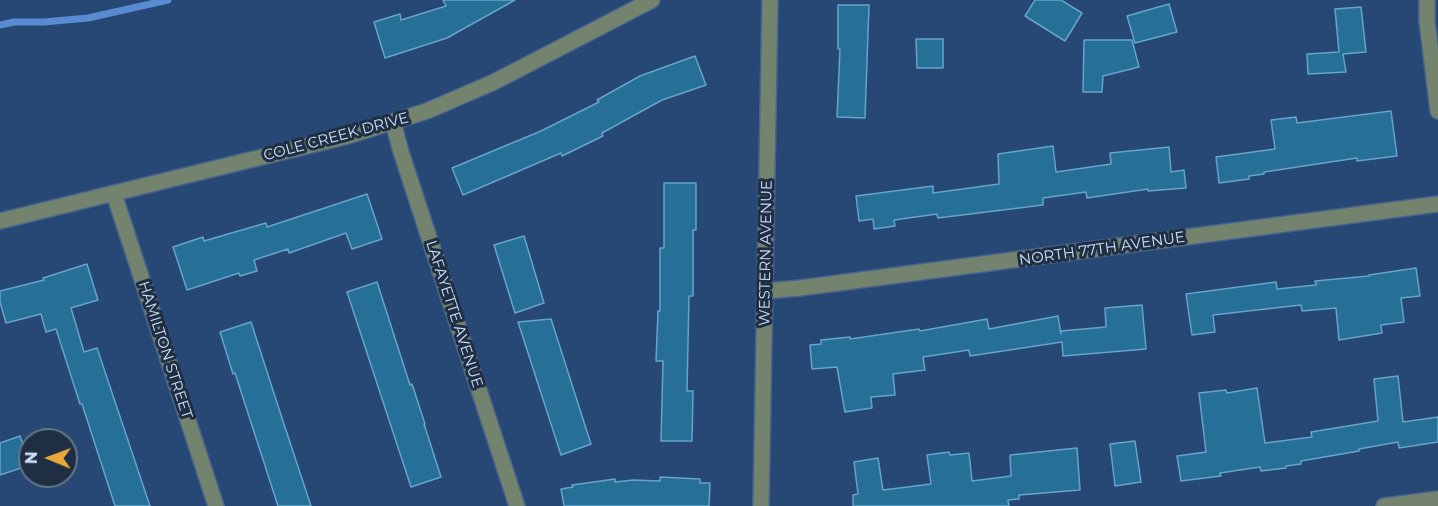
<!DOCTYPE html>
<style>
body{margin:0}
#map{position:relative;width:1438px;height:506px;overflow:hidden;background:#274774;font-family:Montserrat,sans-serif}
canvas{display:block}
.north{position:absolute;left:18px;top:428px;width:60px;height:60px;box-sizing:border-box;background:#1f2e42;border:2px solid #64758c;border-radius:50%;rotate:271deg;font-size:16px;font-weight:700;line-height:24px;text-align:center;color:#cce0fa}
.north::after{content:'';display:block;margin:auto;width:21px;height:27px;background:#eba939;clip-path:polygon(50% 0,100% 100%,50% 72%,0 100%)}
</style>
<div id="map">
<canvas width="1438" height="506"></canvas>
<div class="north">N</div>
</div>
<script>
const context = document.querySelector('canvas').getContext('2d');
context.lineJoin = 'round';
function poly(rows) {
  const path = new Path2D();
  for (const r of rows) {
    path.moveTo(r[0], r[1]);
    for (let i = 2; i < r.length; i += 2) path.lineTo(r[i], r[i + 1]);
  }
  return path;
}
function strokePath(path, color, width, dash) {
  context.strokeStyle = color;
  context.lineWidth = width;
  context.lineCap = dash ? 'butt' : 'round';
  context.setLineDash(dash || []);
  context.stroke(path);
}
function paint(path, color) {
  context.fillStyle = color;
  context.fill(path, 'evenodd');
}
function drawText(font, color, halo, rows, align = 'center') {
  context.font = font + ' Montserrat,sans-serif';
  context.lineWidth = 6;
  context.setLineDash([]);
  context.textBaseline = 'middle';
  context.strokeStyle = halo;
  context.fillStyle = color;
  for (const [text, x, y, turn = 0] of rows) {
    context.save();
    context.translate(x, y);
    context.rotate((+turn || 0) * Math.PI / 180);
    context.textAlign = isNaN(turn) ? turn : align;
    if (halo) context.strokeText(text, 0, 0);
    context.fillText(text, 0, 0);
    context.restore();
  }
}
const stream = poly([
 [0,25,14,22,44,22,88,18,168,0]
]);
const building = poly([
 [443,0,515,0,447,38,385,58,374,22,400,14,401,20,446,6,443,0],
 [1035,0,1061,0,1082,13,1065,41,1025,16,1035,0],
 [1169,4,1177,32,1135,43,1127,16,1169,4],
 [838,5,869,5,865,118,837,117,840,49,838,49,838,5],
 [1361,7,1366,52,1343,54,1346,72,1308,74,1307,54,1339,52,1335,9,1361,7],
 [916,39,943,39,943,68,917,68,916,39],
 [1084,40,1132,40,1139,67,1103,76,1102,92,1083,92,1084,40],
 [695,56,706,85,662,100,602,133,603,136,562,156,561,153,463,195,452,168,541,131,599,102,597,100,640,76,695,56],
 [1391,111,1397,156,1357,161,1357,158,1264,172,1264,174,1249,176,1249,179,1219,183,1216,157,1275,149,1271,120,1296,117,1297,123,1391,111],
 [1053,146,1056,172,1111,164,1110,153,1169,147,1171,172,1184,170,1186,188,1148,191,1148,189,1087,198,1086,192,1043,198,1043,205,938,218,937,214,894,220,895,226,874,229,873,219,859,221,856,196,933,186,933,193,999,184,998,154,1053,146],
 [664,183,696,183,696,230,693,230,693,296,689,296,687,391,693,391,692,441,661,441,663,361,656,361,658,311,660,311,660,248,664,248,664,183],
 [367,194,382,239,352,249,346,233,289,253,288,249,254,260,257,271,240,276,239,273,187,290,173,247,203,237,204,241,266,223,267,227,367,194],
 [524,236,544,303,515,313,494,245,524,236],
 [87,264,98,300,71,308,84,352,97,348,150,506,115,506,82,404,80,404,56,329,46,332,41,314,6,323,0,302,0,291,44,280,43,278,87,264],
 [1416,268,1420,296,1401,298,1404,322,1381,325,1382,333,1339,340,1336,308,1302,311,1301,305,1213,315,1215,332,1192,335,1186,294,1276,282,1277,289,1316,285,1315,281,1369,276,1369,275,1416,268],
 [377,282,410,385,412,384,425,424,424,424,441,477,411,487,347,292,377,282],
 [1142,305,1146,349,1063,356,1062,342,970,356,969,350,923,357,925,370,893,374,895,395,871,397,872,408,845,412,837,367,812,369,810,345,821,344,821,340,850,337,850,339,919,329,920,331,987,319,989,329,1058,316,1061,334,1061,331,1106,327,1105,308,1142,305],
 [551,319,591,444,561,455,518,322,551,319],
 [251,322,279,409,311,506,278,506,235,373,233,374,220,332,251,322],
 [1398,376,1403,422,1438,417,1438,442,1399,448,1398,442,1359,449,1359,451,1301,461,1301,464,1286,466,1286,468,1261,471,1260,467,1220,473,1221,476,1181,481,1177,456,1206,452,1199,393,1226,390,1227,393,1257,388,1265,443,1312,437,1311,432,1378,421,1374,379,1398,376],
 [20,436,30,465,0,475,0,443,20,436],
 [1135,441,1141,482,1115,486,1110,444,1135,441],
 [1077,448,1080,490,1019,495,1019,499,1008,500,1009,506,853,506,853,495,858,494,854,462,878,458,883,490,931,484,927,455,949,452,950,455,969,453,972,481,1011,476,1010,455,1077,448],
 [660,477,700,479,700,483,710,483,709,506,564,506,561,489,573,487,572,485,615,479,615,482,633,480,660,481,660,477]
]);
const minor = poly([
 [1427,0,1427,21,1438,111],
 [393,122,401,152,517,506],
 [114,194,216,506],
 [0,221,348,136,427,111,494,82,652,0],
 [766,291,800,288,1438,204],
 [761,506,770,0],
 [1384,506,1438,499]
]);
const streetNames = [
 ["COLE CREEK DRIVE",336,137,-15],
 ["NORTH 77TH AVENUE",1102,249,-8],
 ["WESTERN AVENUE",766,253,-89],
 ["LAFAYETTE AVENUE",454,314,72],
 ["HAMILTON STREET",165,350,72]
];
strokePath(stream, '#588bd1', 7);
paint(building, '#267098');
strokePath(building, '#66a4ca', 1.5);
strokePath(minor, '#45638c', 18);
strokePath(minor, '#74836d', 15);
drawText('15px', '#cce0fa', '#1f2e42', streetNames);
</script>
